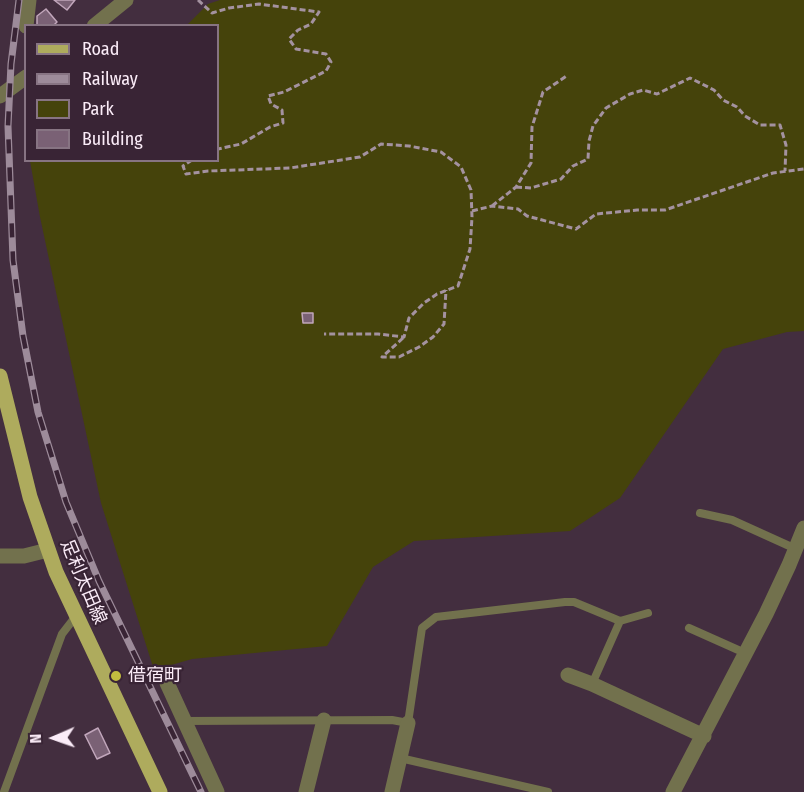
<!DOCTYPE html>
<meta charset="utf-8">
<style>
body{margin:0}
#map{position:relative;width:804px;height:792px;overflow:hidden;background:#432e3f;font-family:"Fira Sans Condensed",sans-serif}
canvas{display:block}
.legend{position:absolute;left:24px;top:24px;width:195px;height:138px;box-sizing:border-box;background:#392435;border:2px solid #877483;margin:0;padding:8px 10px;list-style:none;font-size:18px;color:#fbecf8}
.legend li{display:flex;align-items:center;gap:12px;height:30px}
.legend b{width:30px;border:2px solid #877483}
.north{position:absolute;left:24px;top:708px;width:60px;height:60px;-webkit-text-stroke:4px #392435;paint-order:stroke;rotate:268deg;font-size:16px;font-weight:700;line-height:24px;text-align:center;color:#fbecf8}
.north::after{content:'';display:block;margin:auto;width:21px;height:27px;background:#fbecf8;clip-path:polygon(50% 0,100% 100%,50% 72%,0 100%)}
</style>
<div id="map">
<canvas width="804" height="792"></canvas>
<ul class="legend">
<li><b style="height:8px;background:#aeab5d"></b>Road</li>
<li><b style="height:8px;background:#9d8b9a"></b>Railway</li>
<li><b style="height:16px;background:#45430b"></b>Park</li>
<li><b style="height:16px;background:#7a6175"></b>Building</li>
</ul>
<div class="north">N</div>
</div>
<script>
const context = document.querySelector('canvas').getContext('2d');
context.lineJoin = 'round';
function paint(path, color) {
  context.fillStyle = color;
  context.fill(path, 'evenodd');
}
function poly(rows) {
  const path = new Path2D();
  for (const r of rows) {
    path.moveTo(r[0], r[1]);
    for (let i = 2; i < r.length; i += 2) path.lineTo(r[i], r[i + 1]);
  }
  return path;
}
function strokePath(path, color, width, dash) {
  context.strokeStyle = color;
  context.lineWidth = width;
  context.lineCap = dash ? 'butt' : 'round';
  context.setLineDash(dash || []);
  context.stroke(path);
}
function drawText(font, color, halo, rows, align = 'center') {
  context.font = font + ' "Fira Sans Condensed","Noto Sans JP",sans-serif';
  context.lineWidth = 4.5;
  context.setLineDash([]);
  context.textBaseline = 'middle';
  context.strokeStyle = halo;
  context.fillStyle = color;
  for (const [text, x, y, turn = 0] of rows) {
    context.save();
    context.translate(x, y);
    context.rotate((+turn || 0) * Math.PI / 180);
    context.textAlign = isNaN(turn) ? turn : align;
    if (halo) context.strokeText(text, 0, 0);
    context.fillText(text, 0, 0);
    context.restore();
  }
}
const green = poly([
 [220,0,804,0,804,331,787,332,723,349,620,498,570,531,414,541,373,567,327,646,192,659,154,670,101,503,40,217,30,161,218,160,218,26,187,25,208,4]
]);
const building = poly([
 [54,0,75,0,67,10,54,0],
 [46,9,57,22,53,26,37,26,37,16,46,9],
 [302,313,313,313,313,323,303,323,302,313],
 [98,728,110,753,97,759,85,735,98,728]
]);
const path = poly([
 [198,0,212,13,229,8,259,4,319,12,311,24,298,30,289,39,296,49,326,54,331,62,326,71,284,92,268,96,271,104,282,110,283,123,270,127,241,144,218,149],
 [192,160,183,166,186,174,208,171,290,168,360,157,381,144,409,146,441,152,461,167,471,190,472,217,470,249,458,286,437,294,424,303,409,318,404,337,378,334,324,334],
 [516,187,531,188,561,179,573,166,588,159,589,141,593,126,606,108,630,94,643,90,657,94,690,78,714,90,723,100,737,107,745,116,760,125,780,125,786,145,785,171],
 [492,206,516,187,531,163,532,127,543,92,568,75],
 [472,211,492,206,518,209,527,216,576,229,596,214,637,210,665,210,773,173,804,169],
 [403,338,382,357,399,357,419,347,433,337,444,324,446,290]
]);
const service = poly([
 [700,513,732,520,796,549],
 [689,628,745,653],
 [592,684,620,621,648,613],
 [184,721,392,720,408,723,422,628,436,617,565,602,574,602,620,621],
 [400,758,548,792],
 [4,792,62,634,76,616]
]);
const minor = poly([
 [26,26,29,0],
 [0,556,24,556,48,550],
 [568,675,592,684,704,736],
 [167,683,217,792],
 [306,792,324,720],
 [392,792,408,723],
 [673,792,766,614,789,565,804,528]
]);
const tertiary = poly([
 [94,26,126,0],
 [0,96,26,77]
]);
const primary = poly([
 [0,376,30,497,56,572,160,792]
]);
const rail = poly([
 [19,0,11,64,8,126,13,260,23,336,38,412,66,502,99,581,201,792]
]);
const markers = [
 [116,676,6,"#c2bd3f"]
];
const streetNames = [
 ["足利太田線",83,582,67]
];
const poiNames = [
 ["借宿町",128,676]
];
paint(green, '#45430b');
paint(building, '#7a6175');
strokePath(building, '#c1a6bb', 1.5);
strokePath(path, '#a492a0', 3, [6, 3]);
strokePath(service, '#72714d', 8);
strokePath(minor, '#72714d', 15);
strokePath(tertiary, '#72714d', 15);
strokePath(primary, '#aeab5d', 15);
strokePath(rail, '#9d8b9a', 7);
strokePath(rail, '#392435', 4.5, [14]);
for (const [x, y, r, color] of markers) {
  const dot = new Path2D();
  dot.arc(x, y, r, 0, 2 * Math.PI);
  context.fillStyle = color;
  context.fill(dot);
  strokePath(dot, '#392435', 2);
}
drawText('18px', '#fbecf8', '#392435', streetNames);
drawText('18px', '#fbecf8', '#392435', poiNames, 'left');
</script>
